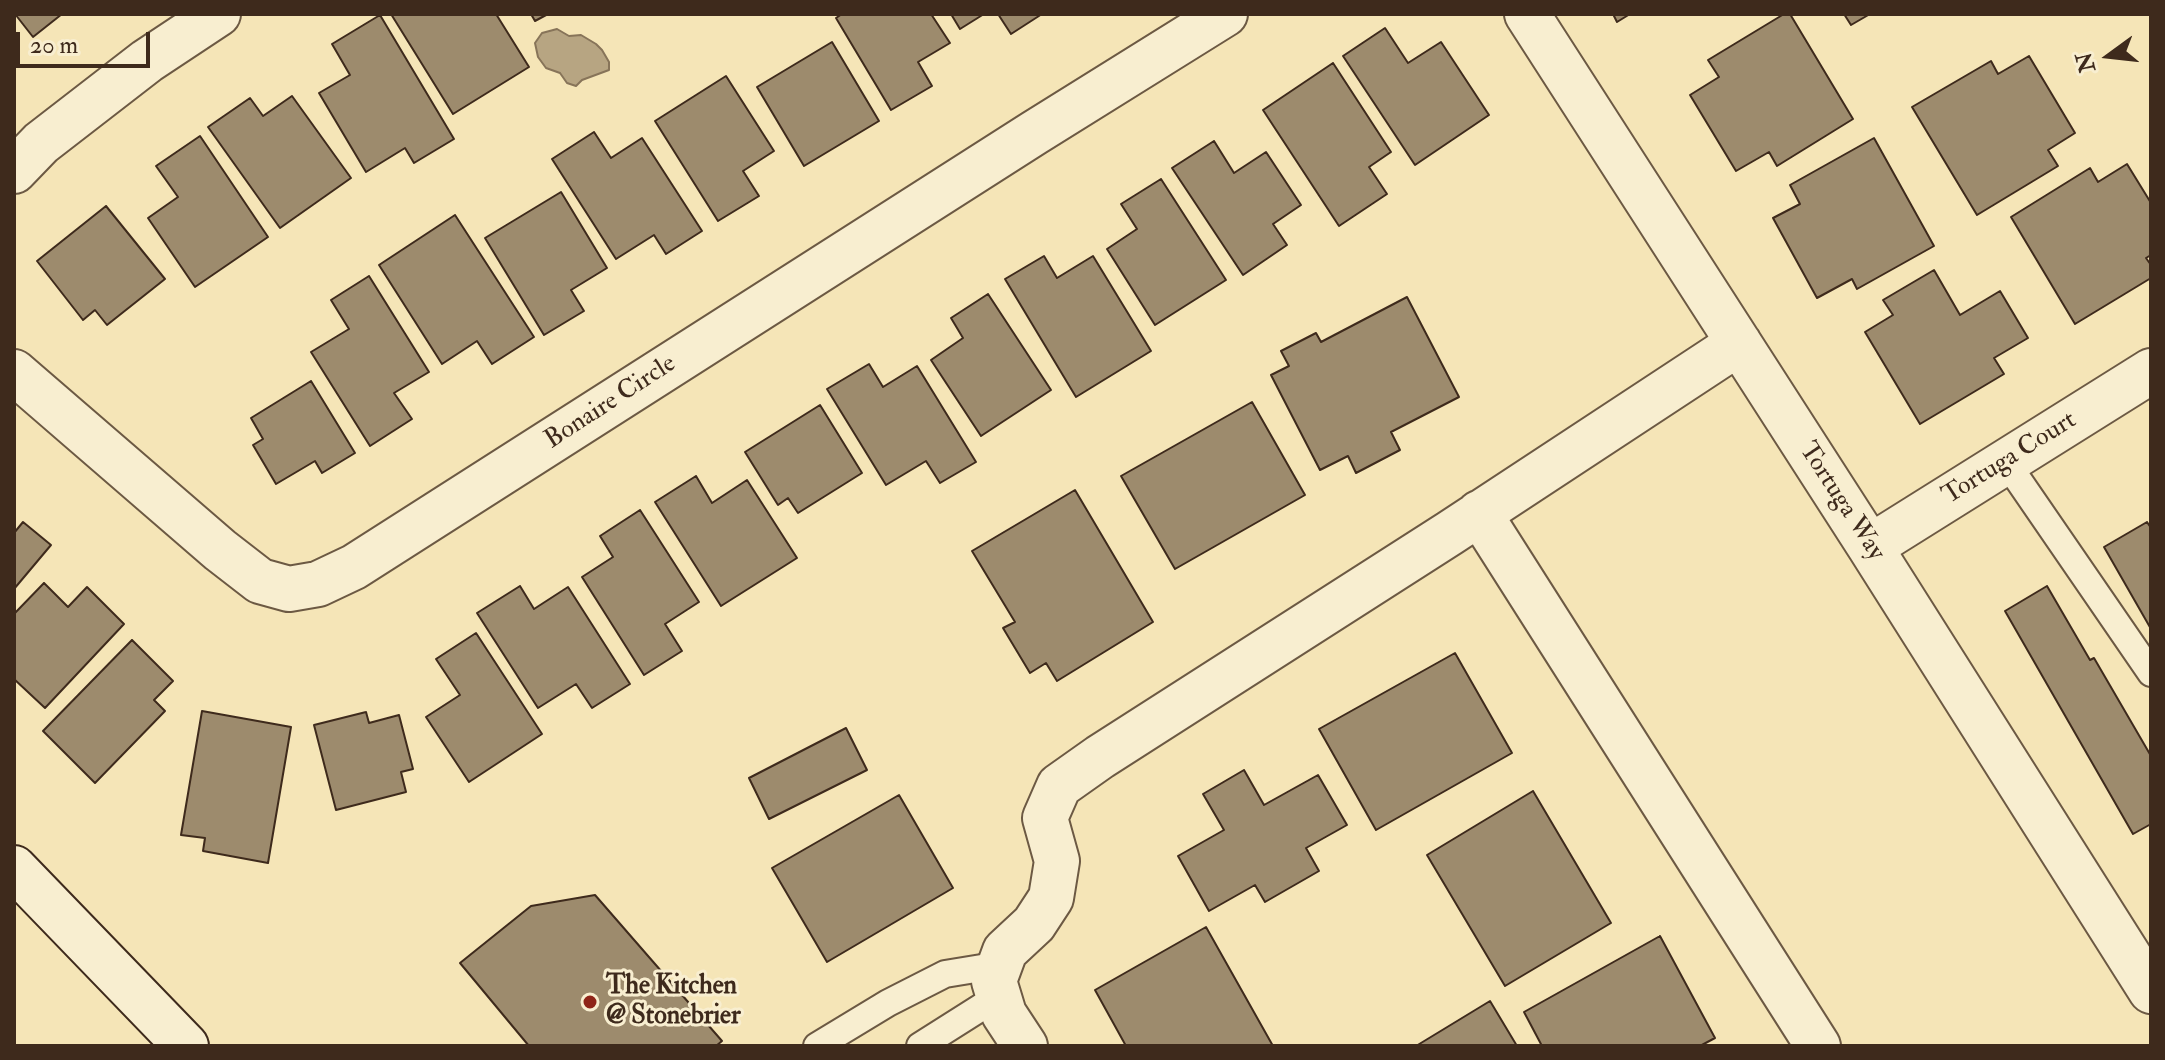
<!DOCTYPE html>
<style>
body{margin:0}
#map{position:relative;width:2165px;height:1060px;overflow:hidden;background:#f5e5b7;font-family:"IM FELL Double Pica",serif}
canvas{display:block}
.frame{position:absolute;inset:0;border:16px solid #3e2a1c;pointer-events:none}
.north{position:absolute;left:2069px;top:16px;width:80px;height:80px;-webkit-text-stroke:6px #f8eed0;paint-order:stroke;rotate:255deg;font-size:22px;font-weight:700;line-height:32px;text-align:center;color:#3e2a1c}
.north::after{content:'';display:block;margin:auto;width:28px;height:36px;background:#3e2a1c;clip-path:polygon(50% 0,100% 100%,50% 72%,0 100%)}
.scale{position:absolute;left:16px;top:32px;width:134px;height:36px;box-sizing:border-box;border:4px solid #3e2a1c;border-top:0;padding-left:10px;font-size:24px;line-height:28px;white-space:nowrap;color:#3e2a1c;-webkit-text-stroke:6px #f8eed0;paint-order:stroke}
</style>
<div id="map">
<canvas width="2165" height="1060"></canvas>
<div class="frame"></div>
<div class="north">N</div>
<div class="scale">20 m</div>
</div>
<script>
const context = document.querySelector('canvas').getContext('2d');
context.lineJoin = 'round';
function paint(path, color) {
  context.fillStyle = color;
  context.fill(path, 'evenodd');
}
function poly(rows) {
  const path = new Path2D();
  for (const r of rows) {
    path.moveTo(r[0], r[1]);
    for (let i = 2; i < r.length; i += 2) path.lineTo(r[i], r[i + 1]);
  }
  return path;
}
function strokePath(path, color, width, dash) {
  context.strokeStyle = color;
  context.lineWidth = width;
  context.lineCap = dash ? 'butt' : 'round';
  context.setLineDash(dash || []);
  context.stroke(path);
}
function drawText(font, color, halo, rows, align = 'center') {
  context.font = font + ' "IM FELL Double Pica",serif';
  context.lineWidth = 6;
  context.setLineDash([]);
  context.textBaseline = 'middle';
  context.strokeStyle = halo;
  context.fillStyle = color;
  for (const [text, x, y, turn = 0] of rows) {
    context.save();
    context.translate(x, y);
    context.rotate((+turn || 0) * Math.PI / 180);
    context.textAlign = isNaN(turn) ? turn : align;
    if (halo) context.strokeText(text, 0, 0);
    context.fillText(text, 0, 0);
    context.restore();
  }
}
const water = poly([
 [557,29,569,36,581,35,596,44,602,50,609,62,609,70,582,80,576,86,567,83,560,73,546,68,538,57,535,43,542,33,557,29]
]);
const building = poly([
 [15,14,62,14,33,37,15,14],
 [391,14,496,14,529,67,453,114,391,14],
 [531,14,548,14,535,21,531,14],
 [842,14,931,14,950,43,918,62,932,86,891,110,836,18,842,14],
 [951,14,984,14,960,29,951,14],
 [998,14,1042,14,1011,34,998,14],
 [1613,14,1630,14,1617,22,1613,14],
 [1784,14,1790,14,1853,119,1777,166,1769,152,1736,171,1690,95,1719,77,1708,60,1784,14],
 [1844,14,1870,14,1851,25,1844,14],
 [380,15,454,139,414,163,405,148,366,172,319,93,350,75,332,44,380,15],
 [1385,28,1408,63,1441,42,1489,115,1415,165,1343,56,1385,28],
 [832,42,879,121,804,166,757,87,832,42],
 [2029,56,2075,133,2048,150,2058,166,1977,215,1912,107,1991,61,1998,74,2029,56],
 [1333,63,1391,152,1369,167,1387,194,1339,226,1263,110,1333,63],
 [726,76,774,151,743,171,759,196,718,221,655,121,726,76],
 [292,96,351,178,280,228,208,127,250,98,263,116,292,96],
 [594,132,611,158,642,138,702,231,666,254,654,235,616,259,552,159,594,132],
 [200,136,268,237,195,287,148,218,178,197,156,166,200,136],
 [1874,138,1934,246,1857,289,1852,279,1817,298,1773,218,1800,204,1790,185,1874,138],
 [1214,141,1234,173,1266,152,1301,205,1273,224,1287,245,1243,275,1172,168,1214,141],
 [2127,164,2151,203,2151,255,2146,258,2151,265,2151,278,2075,324,2011,217,2090,168,2098,182,2127,164],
 [1161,179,1226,280,1155,325,1107,249,1137,229,1121,204,1161,179],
 [561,192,607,268,571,290,584,311,544,335,485,238,561,192],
 [106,206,165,279,107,325,95,310,83,320,37,261,106,206],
 [455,215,534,337,492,364,477,341,442,364,379,265,455,215],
 [1044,256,1057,278,1093,256,1151,351,1076,397,1005,279,1044,256],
 [1934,270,1960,315,2000,291,2028,338,1994,358,2004,374,1920,424,1865,332,1893,315,1883,300,1934,270],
 [369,276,429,372,394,393,412,419,370,446,311,352,349,329,331,300,369,276],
 [988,294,1051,390,981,436,931,360,963,338,951,318,988,294],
 [1407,297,1459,397,1391,432,1400,450,1356,473,1348,456,1320,470,1271,375,1289,366,1281,351,1316,333,1321,342,1407,297],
 [869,364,883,387,917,366,976,462,940,483,926,461,886,485,827,389,869,364],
 [311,381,355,453,322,473,315,461,276,484,253,445,263,439,251,418,311,381],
 [1252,402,1305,495,1175,569,1121,476,1252,402],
 [820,405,862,473,798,513,788,498,778,505,745,452,820,405],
 [696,476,712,503,747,480,797,558,721,606,655,502,696,476],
 [1075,490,1153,622,1057,681,1046,663,1030,673,1003,628,1015,622,972,551,1075,490],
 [640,510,699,602,665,624,682,651,644,675,582,577,613,557,600,536,640,510],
 [23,522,51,545,14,589,14,533,23,522],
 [2147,522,2151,528,2151,629,2104,547,2147,522],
 [44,583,68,607,87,587,124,624,45,708,14,679,14,614,44,583],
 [520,586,534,609,568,587,630,684,592,708,576,684,538,708,477,613,520,586],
 [2047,586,2090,660,2094,658,2151,756,2151,824,2133,834,2005,611,2047,586],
 [476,633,542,734,469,782,426,717,460,695,436,659,476,633],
 [132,640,173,681,154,700,165,711,95,783,43,731,132,640],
 [1455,653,1512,753,1376,830,1319,729,1455,653],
 [202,711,291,727,268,863,203,851,205,838,181,835,202,711],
 [366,712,369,723,399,715,413,769,401,772,406,792,336,810,314,725,366,712],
 [846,728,867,770,769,819,749,778,846,728],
 [1244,770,1264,805,1318,775,1347,825,1306,848,1319,871,1265,902,1255,885,1209,911,1178,856,1224,830,1203,794,1244,770],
 [1533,791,1611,923,1505,986,1427,855,1533,791],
 [899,795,953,888,827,962,772,868,899,795],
 [595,895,722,1041,716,1046,529,1046,460,963,531,906,595,895],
 [1206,927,1273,1046,1126,1046,1095,990,1206,927],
 [1660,936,1715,1038,1700,1046,1542,1046,1524,1012,1660,936],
 [1490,1001,1517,1046,1416,1046,1490,1001]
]);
const service = poly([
 [2006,462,2151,673],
 [817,1046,888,1003,945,974,1000,965],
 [920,1046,999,996]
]);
const minor = poly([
 [1527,14,1870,547,2151,991],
 [14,171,41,143,147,61,218,14],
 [14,372,220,550,260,581,289,589,318,584,354,567,1034,133,1225,14],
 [1479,513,1818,1046],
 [1870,547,2151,371],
 [1025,1046,1004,1014,994,981,1005,951,1034,924,1051,898,1057,861,1045,818,1059,786,1100,757,1450,533,1739,343]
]);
const secondary = poly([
 [14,868,186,1046]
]);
const markers = [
 [590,1002,8,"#8f2418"]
];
const streetNames = [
 ["Bonaire Circle",611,403,-33],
 ["Tortuga Court",2010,459,-32],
 ["Tortuga Way",1841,502,57]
];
const poiNames = [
 ["The Kitchen",606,987],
 ["@ Stonebrier",606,1017]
];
paint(water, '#b7a582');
strokePath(water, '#877459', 2);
paint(building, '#9d8b6d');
strokePath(building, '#3e2a1c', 2);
strokePath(service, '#6c5943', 30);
strokePath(minor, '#6c5943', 48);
strokePath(secondary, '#3e2a1c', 48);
strokePath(service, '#f8eed0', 26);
strokePath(minor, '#f8eed0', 44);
strokePath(secondary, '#f8eed0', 44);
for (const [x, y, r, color] of markers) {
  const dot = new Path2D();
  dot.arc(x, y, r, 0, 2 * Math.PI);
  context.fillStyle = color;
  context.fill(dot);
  strokePath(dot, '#f8eed0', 3);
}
drawText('26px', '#3e2a1c', '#f8eed0', streetNames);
drawText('bold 26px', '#3e2a1c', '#f8eed0', poiNames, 'left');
</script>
